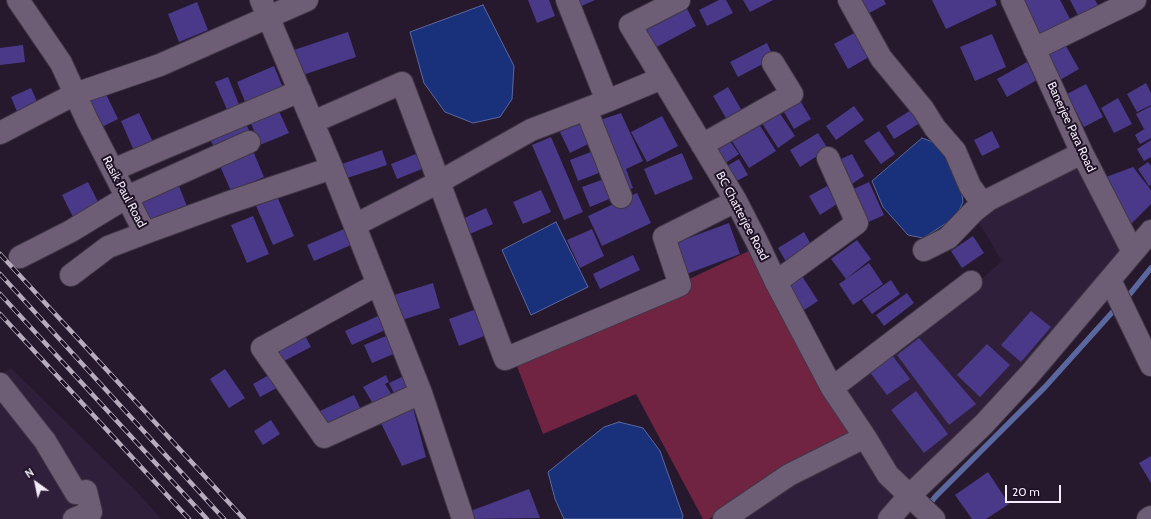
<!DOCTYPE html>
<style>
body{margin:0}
#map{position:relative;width:1151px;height:519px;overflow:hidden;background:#26192e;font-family:Cabin,sans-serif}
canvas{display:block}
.north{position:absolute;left:16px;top:463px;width:40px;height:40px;-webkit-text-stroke:3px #1d1024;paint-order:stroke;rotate:327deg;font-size:11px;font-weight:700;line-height:16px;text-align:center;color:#f4ecfa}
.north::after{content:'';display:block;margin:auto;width:14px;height:18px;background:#f4ecfa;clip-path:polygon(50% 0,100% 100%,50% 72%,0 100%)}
.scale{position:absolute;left:1005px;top:485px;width:56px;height:18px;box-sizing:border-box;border:2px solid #f4ecfa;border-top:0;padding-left:5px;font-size:12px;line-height:14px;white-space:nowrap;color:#f4ecfa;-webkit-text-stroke:3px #1d1024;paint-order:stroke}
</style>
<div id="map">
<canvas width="1151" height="519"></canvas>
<div class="north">N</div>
<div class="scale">20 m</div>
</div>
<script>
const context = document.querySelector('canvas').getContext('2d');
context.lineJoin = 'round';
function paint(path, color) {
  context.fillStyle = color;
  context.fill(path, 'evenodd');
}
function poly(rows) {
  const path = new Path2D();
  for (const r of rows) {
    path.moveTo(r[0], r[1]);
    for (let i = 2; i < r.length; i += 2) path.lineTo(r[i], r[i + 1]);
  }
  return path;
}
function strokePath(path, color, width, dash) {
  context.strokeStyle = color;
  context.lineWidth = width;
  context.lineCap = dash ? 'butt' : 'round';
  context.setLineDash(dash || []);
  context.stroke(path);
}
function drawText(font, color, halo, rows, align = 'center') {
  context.font = font + ' Cabin,sans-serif';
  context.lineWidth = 4;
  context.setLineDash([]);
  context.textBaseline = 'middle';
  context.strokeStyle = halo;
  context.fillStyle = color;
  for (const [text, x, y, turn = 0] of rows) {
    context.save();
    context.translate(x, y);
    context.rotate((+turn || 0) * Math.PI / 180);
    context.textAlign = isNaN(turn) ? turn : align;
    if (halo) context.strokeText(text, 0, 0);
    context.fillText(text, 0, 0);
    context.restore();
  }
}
const built = poly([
 [1079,164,1127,252,989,407,907,485,844,388,973,287,1002,261,977,219,994,205],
 [11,368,139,494,161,519,0,519,0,374],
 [861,445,900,496,880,519,731,519]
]);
const green = poly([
 [755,248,858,435,785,472,709,519,703,519,636,394,543,434,515,361]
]);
const water = poly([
 [483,5,514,66,512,99,500,117,473,123,445,112,424,83,410,32,483,5],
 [922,138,946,147,960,181,963,202,956,217,923,238,908,235,883,207,872,181,922,138],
 [556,222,588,287,531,315,502,250,556,222],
 [619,422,643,428,660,451,683,516,682,519,564,519,555,499,548,472,604,427,619,422]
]);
const stream = poly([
 [1125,300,1151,268],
 [927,507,936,496,1045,387,1117,307]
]);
const building = poly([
 [528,0,549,0,555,16,537,23],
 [574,0,595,0,577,8],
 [719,0,726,0,733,13,707,26,699,10],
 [743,0,773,0,750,12],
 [852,0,884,0,886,4,860,18],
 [932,0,995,0,997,5,946,29],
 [1021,0,1060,0,1070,19,1039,35],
 [1070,0,1095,0,1102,12,1082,23],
 [197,2,208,30,179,42,168,14],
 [685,5,696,26,653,49,642,27],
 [348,32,356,57,300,76,291,51],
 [856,32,869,57,848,69,834,44],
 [992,34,1006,67,975,81,960,47],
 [1063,41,1079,69,1060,80,1044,53],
 [767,43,774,58,738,77,730,62],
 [23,45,25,62,0,65,0,48],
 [1027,62,1037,80,1007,97,997,79],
 [274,66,283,88,246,104,237,82],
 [228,77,240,107,228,112,215,82],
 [1146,83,1151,93,1151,105,1137,112,1127,94],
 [1086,84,1103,117,1084,127,1067,94],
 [728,87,745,116,730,125,713,96],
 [31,88,39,106,18,114,11,97],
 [105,92,118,119,98,129,85,102],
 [798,97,811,119,794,129,781,107],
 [1118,98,1132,124,1114,133,1101,108],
 [854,106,864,120,836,140,826,126],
 [1151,106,1151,138,1140,144,1135,135,1149,126,1144,129,1136,114],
 [278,109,289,133,260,145,250,121],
 [777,109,795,136,778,148,760,120],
 [911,110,920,123,894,139,886,126],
 [139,113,153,142,134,151,121,121],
 [621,113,643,161,626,169,633,188,622,193,594,122],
 [662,116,678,146,647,162,631,132],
 [244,120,250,132,215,149,209,137],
 [757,121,776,151,749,168,730,138],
 [582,122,592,142,570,153,560,132],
 [879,131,895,154,881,164,864,141],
 [992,131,1000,147,982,156,974,140],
 [818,133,828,149,800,167,790,150],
 [551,137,583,212,564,220,532,145],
 [729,140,739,154,718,168,708,154],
 [1151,140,1151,157,1144,161,1137,149],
 [382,150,387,165,344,179,339,165],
 [426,150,432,165,397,179,391,164],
 [596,150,604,171,578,181,570,160],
 [253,151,264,177,231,191,220,166],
 [682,153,693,179,655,195,644,169],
 [852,154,864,176,844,189,832,163],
 [739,159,748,175,729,185,720,170],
 [1148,162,1151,166,1151,185,1149,186,1138,169],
 [1133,167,1151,190,1151,204,1130,225,1106,177],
 [607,178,614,197,590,207,582,187],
 [177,181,188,209,146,226,135,198],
 [88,182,101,208,75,221,62,195],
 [869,182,884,215,862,225,847,192],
 [827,186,837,204,820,215,809,196],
 [274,189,294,236,273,245,253,199],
 [541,190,551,212,523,224,513,202],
 [637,193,651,223,602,246,588,216],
 [486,208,493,224,465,236,458,221],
 [253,216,269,254,247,263,231,225],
 [729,223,740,254,684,275,672,244],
 [344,229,351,245,314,261,307,245],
 [592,229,604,256,580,268,567,240],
 [804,232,814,250,788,265,778,248],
 [973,236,984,253,962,268,951,251],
 [857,240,871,259,846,279,831,259],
 [633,255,640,270,600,289,593,274],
 [869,263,883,284,853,305,839,284],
 [802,276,818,301,798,314,784,288],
 [891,280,900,294,872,314,862,300],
 [433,283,440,308,402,320,394,295],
 [907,293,914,303,884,326,876,315],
 [479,308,489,334,459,346,449,319],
 [1031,311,1051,327,1021,362,1001,345],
 [378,316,385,330,352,345,345,331],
 [302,330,311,347,282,362,273,345],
 [396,332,403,350,372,363,364,345],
 [919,338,976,404,949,425,897,355],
 [987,344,1010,365,980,397,957,375],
 [892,355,910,379,887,395,869,371],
 [225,369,245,398,229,408,210,379],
 [276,371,284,384,260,397,253,384],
 [386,375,389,382,385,384,394,398,376,409,363,387],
 [404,376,412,393,397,400,389,383],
 [916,391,948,434,924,453,891,410],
 [354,395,362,412,326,429,318,412],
 [412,404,426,457,402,466,379,419],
 [271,420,280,434,263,445,254,431],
 [1151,456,1151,483,1139,463],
 [988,472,1009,504,986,519,972,519,955,495],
 [529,489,540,518,470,519,468,512]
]);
const minor = poly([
 [18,0,61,63,87,120,145,233,227,203,332,168],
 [261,0,332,168,421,393,463,519],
 [567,0,607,101,662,78,736,201,757,242,776,282,832,388,865,437,888,475,934,519],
 [849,0,881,58,923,109,935,128,955,151,970,186,983,204],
 [1012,0,1082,153,1133,252],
 [1034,49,1135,0],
 [662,78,630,25,679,0],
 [586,109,621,197],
 [313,122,402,83,505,359,680,285,664,237,736,201],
 [0,133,75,94,160,65,307,0],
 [702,145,792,94,773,63],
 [113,170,164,148,300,91],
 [355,225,439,182,531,130,607,101],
 [924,250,948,238,974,211,988,200,1082,153],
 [20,257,71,231,127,197,249,142],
 [71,275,108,247,145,233],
 [1110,280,1151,365],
 [776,282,857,223,828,158],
 [378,284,262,348,324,437,421,393],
 [0,384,45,441,76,493,86,491,91,512,74,519],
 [832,388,971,282],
 [724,519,789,475,865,437],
 [889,519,909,496,984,424,1029,375,1151,231],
 [1148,519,1151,517]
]);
const rail = poly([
 [0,254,244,519],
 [0,274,224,519],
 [0,294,207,519],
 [0,314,189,519]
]);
const streetNames = [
 ["Banerjee Para Road",1071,127,65],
 ["Rasik Paul Road",124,192,62],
 ["BC Chatterjee Road",742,216,62]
];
paint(built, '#301f3a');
paint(green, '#702442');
paint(water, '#19307a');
strokePath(water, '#5b68a0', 1);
strokePath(stream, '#5b68a0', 5.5);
paint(building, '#4a3989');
strokePath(minor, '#413747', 24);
strokePath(minor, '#6d5e76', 22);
strokePath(rail, '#b6acbc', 4.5);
strokePath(rail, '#1d1024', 3, [9]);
drawText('12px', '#f4ecfa', '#1d1024', streetNames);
</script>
